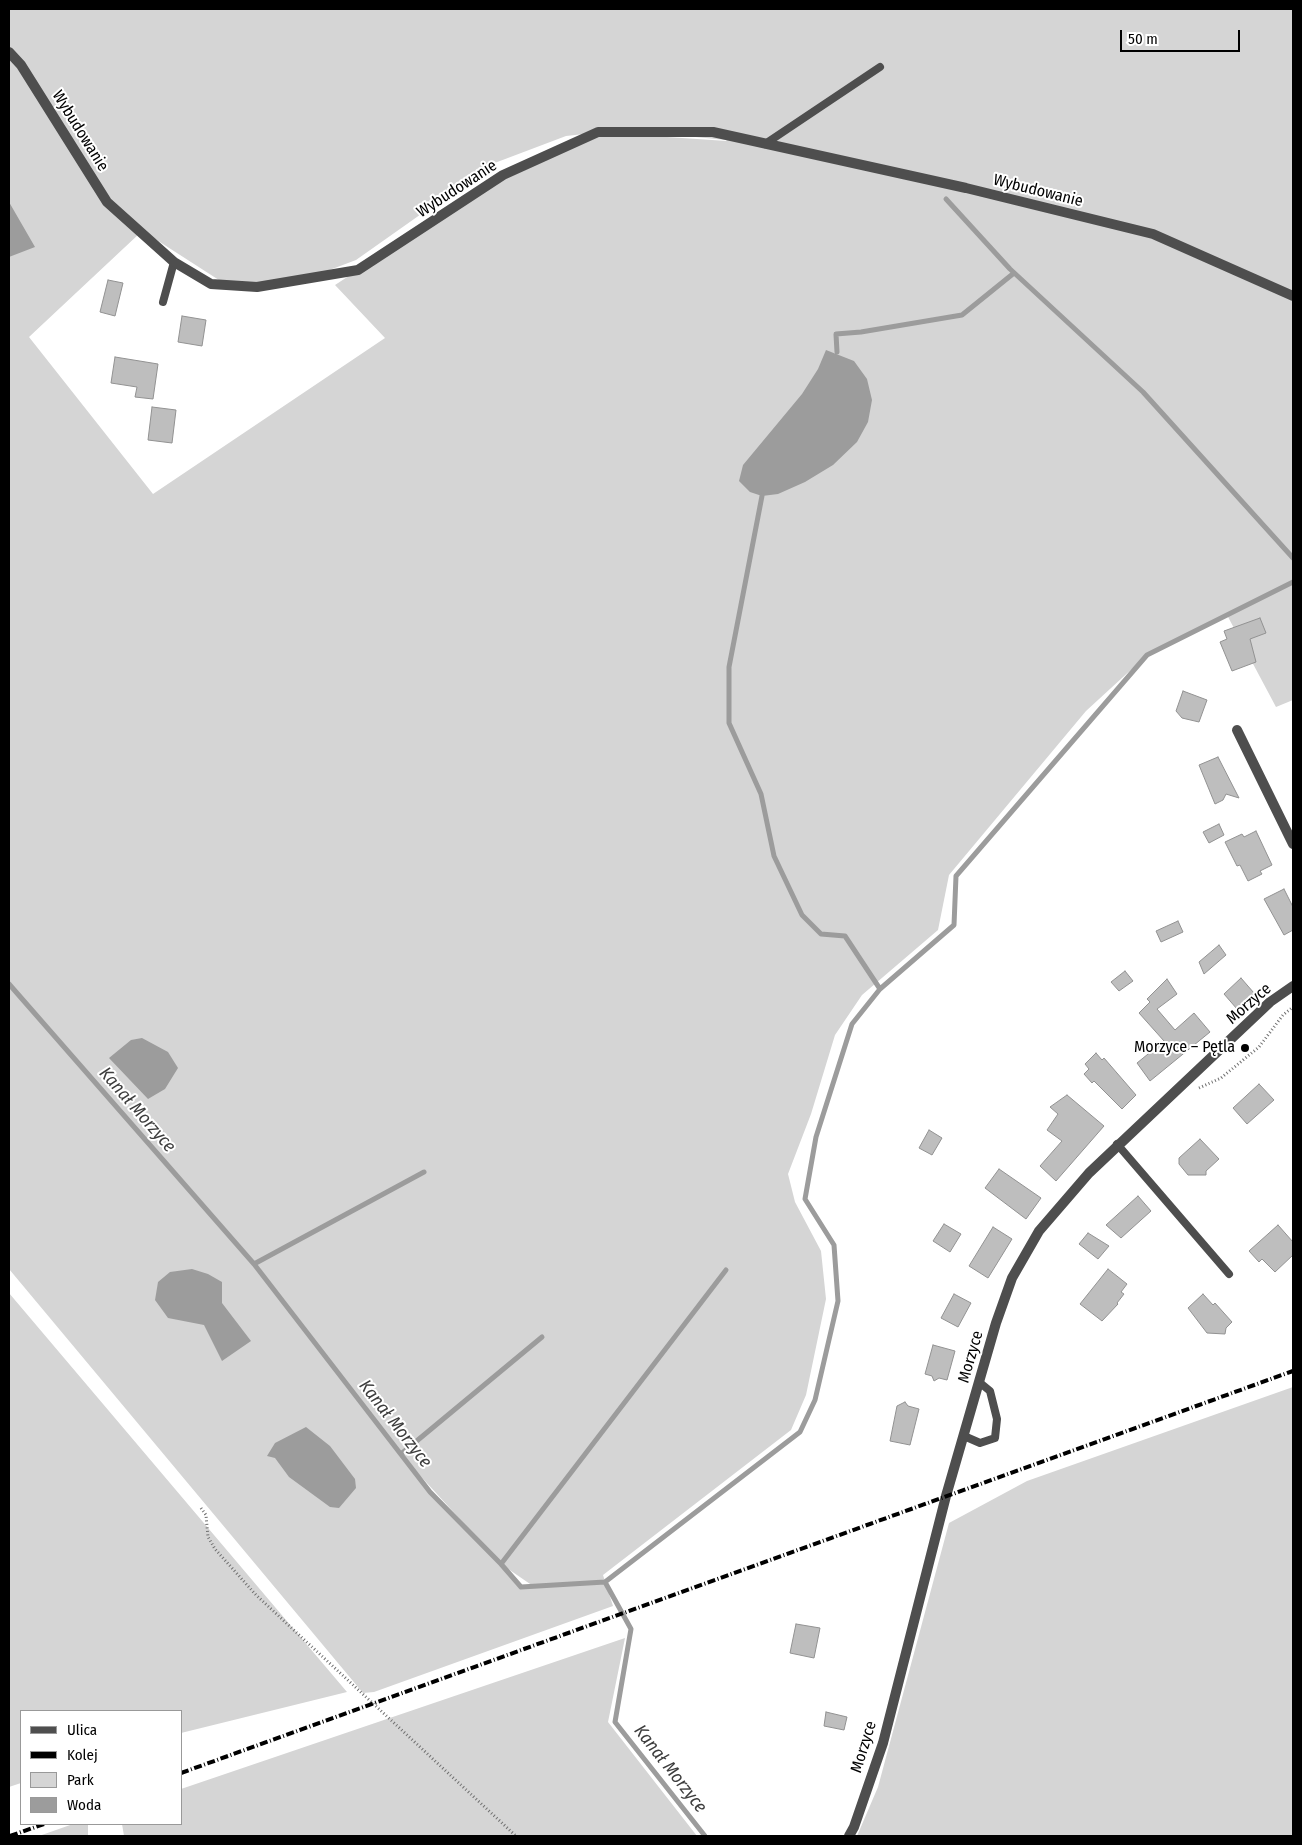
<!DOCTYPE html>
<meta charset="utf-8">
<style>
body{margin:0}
#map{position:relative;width:1302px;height:1845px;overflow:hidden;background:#fff;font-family:"Fira Sans Condensed",sans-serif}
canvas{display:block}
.frame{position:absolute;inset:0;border:10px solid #000;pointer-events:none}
.legend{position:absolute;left:20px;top:1710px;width:162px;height:115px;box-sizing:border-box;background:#fff;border:1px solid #999;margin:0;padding:6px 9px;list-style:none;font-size:15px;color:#000}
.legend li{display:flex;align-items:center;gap:10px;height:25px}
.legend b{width:25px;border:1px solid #999}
.scale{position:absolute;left:1120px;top:30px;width:120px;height:22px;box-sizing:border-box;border:2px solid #000;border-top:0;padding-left:6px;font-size:15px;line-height:18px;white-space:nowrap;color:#000;-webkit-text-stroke:4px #fff;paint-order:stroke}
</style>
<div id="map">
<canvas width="1302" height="1845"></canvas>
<div class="frame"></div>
<ul class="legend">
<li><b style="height:6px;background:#4e4e4e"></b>Ulica</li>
<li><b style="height:6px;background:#000"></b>Kolej</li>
<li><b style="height:14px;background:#d5d5d5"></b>Park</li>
<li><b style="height:14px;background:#9c9c9c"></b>Woda</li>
</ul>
<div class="scale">50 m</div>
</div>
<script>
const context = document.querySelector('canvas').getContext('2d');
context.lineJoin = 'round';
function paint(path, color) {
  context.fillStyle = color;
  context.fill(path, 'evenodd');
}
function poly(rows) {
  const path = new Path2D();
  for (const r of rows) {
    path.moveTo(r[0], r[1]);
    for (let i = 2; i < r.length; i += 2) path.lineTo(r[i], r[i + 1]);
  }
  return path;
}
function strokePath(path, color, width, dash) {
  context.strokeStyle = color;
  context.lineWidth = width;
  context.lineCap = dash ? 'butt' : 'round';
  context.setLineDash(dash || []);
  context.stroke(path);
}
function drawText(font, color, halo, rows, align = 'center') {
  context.font = font + ' "Fira Sans Condensed",sans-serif';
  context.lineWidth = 4;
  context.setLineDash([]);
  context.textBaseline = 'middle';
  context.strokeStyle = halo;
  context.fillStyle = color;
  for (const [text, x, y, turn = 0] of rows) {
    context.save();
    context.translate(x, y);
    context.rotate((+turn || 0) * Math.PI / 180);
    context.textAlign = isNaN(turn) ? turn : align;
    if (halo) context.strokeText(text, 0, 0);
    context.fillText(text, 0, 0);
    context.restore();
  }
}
const green = poly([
 [9,9,1293,9,1293,700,1276,707,1227,615,1147,655,1086,711,949,875,938,930,862,995,835,1035,811,1114,788,1174,795,1202,821,1251,826,1299,806,1395,791,1430,603,1575,613,1606,374,1692,363,1693,9,1269],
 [624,130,726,140,727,141,607,133],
 [593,133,493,182,335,285,385,338,153,494,29,337,140,233,135,226,222,282,295,283,356,260,492,164,566,136],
 [415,1470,501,1564,533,1586,521,1587,437,1499],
 [9,1293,347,1692,181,1733,181,1711,21,1711,21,1783,9,1787],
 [1293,1387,1293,1836,857,1836,878,1787,949,1523,1027,1481],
 [625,1638,608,1722,697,1836,124,1836,122,1824,181,1824,181,1789],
 [73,1824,88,1824,88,1836,39,1836]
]);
const water = poly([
 [9,202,35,247,9,257],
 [826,350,854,361,867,379,872,400,868,422,857,442,833,465,805,482,778,494,762,496,750,492,739,481,743,465,802,394,818,369],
 [142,1038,168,1052,178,1068,165,1089,148,1099,109,1058,131,1040],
 [192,1269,208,1274,222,1282,222,1303,251,1341,222,1361,204,1325,168,1318,155,1300,158,1282,170,1272],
 [306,1427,330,1446,355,1479,356,1488,339,1508,330,1507,289,1477,275,1458,267,1456,275,1443]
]);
const stream = poly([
 [946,199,1010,269,1143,392,1293,558],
 [837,352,836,334,861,332,962,315,1014,273],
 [762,496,729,667,729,723,761,794,774,856,802,915,821,934,845,936,880,989],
 [9,984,254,1264,430,1492,501,1564,521,1587,605,1582,631,1629,615,1722,705,1836],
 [254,1264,424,1172],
 [401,1454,542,1337],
 [501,1564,726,1270],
 [605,1582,800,1432,815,1400,838,1301,834,1245,805,1199,816,1137,852,1024,880,989,954,925,956,876,1147,655,1293,582]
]);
const building = poly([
 [108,280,123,283,115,316,100,312,108,280],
 [182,316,206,320,202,346,178,342,182,316],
 [115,357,158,364,153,399,135,397,137,387,111,383,115,357],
 [152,407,176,410,172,443,148,440,152,407],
 [1260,618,1266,633,1250,639,1256,662,1232,671,1220,642,1227,639,1224,631,1260,618],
 [1183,691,1207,700,1199,722,1182,718,1176,711,1183,691],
 [1218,757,1239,798,1226,794,1223,800,1215,804,1199,765,1218,757],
 [1219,824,1224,835,1209,843,1203,832,1219,824],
 [1256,831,1272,865,1260,871,1262,874,1248,881,1240,865,1237,866,1225,842,1242,834,1244,837,1256,831],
 [1284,889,1293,907,1293,930,1284,935,1264,899,1284,889],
 [1178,921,1183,932,1161,942,1156,931,1178,921],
 [1219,945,1226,955,1204,974,1199,962,1219,945],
 [1125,971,1133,981,1119,991,1111,982,1125,971],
 [1241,978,1254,993,1237,1009,1224,994,1241,978],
 [1167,979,1177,994,1157,1009,1175,1030,1194,1013,1210,1032,1150,1081,1137,1063,1164,1041,1139,1013,1150,1002,1147,999,1167,979],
 [1096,1053,1102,1060,1104,1058,1136,1095,1122,1109,1094,1081,1092,1083,1084,1074,1089,1069,1085,1064,1096,1053],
 [1259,1084,1274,1100,1247,1124,1233,1108,1259,1084],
 [1067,1095,1104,1126,1056,1181,1040,1166,1062,1141,1047,1130,1058,1114,1050,1107,1067,1095],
 [929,1130,942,1138,932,1155,919,1148,929,1130],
 [1200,1139,1219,1159,1206,1171,1206,1175,1188,1175,1179,1164,1179,1158,1200,1139],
 [999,1169,1041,1198,1026,1219,985,1188,999,1169],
 [1138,1196,1151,1211,1121,1238,1106,1225,1138,1196],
 [944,1224,961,1234,950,1252,933,1241,944,1224],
 [1278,1225,1293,1242,1293,1255,1275,1272,1262,1259,1259,1262,1249,1251,1278,1225],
 [993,1227,1012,1239,988,1278,969,1266,993,1227],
 [1088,1233,1109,1246,1098,1259,1079,1244,1088,1233],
 [1108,1269,1127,1284,1121,1292,1124,1294,1117,1303,1118,1304,1102,1321,1080,1304,1108,1269],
 [954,1294,971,1303,958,1327,941,1318,954,1294],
 [1203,1294,1213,1305,1215,1303,1232,1322,1226,1328,1225,1334,1207,1333,1188,1308,1203,1294],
 [933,1345,955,1351,947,1380,939,1378,934,1381,932,1376,925,1374,933,1345],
 [905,1402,908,1406,919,1409,910,1445,890,1441,897,1406,905,1402],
 [796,1624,820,1628,814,1658,790,1653,796,1624],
 [826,1712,847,1717,844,1730,824,1726,826,1712]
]);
const path = poly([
 [1199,1088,1221,1078,1259,1047,1283,1015,1293,1007],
 [201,1508,206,1515,208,1537,215,1549,256,1595,516,1836]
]);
const lane = poly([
 [765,144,880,67],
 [163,302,174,262],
 [1117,1144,1229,1274],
 [964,1436,980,1443,995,1438,997,1419,990,1391,979,1382]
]);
const street = poly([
 [9,52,21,65,107,202,174,262,211,284,257,287,358,270,503,175,598,132,713,132,966,188,1153,234,1293,296],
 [1237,730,1293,844],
 [849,1836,854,1827,883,1743,946,1496,996,1323,1012,1278,1039,1231,1089,1173,1270,1002,1293,986]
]);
const rail = poly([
 [181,1773,1293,1371],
 [10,1836,44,1824]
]);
const markers = [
 [1245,1048,5,"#000"]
];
const streetNames = [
 ["Wybudowanie",80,131,58],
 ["Wybudowanie",457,189,-33],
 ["Wybudowanie",1038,191,14],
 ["Morzyce",1249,1004,-41],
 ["Morzyce",971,1357,-74],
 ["Morzyce",864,1747,-73]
];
const poiNames = [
 ["Morzyce – Pętla",1235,1048]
];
const waterNames = [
 ["Kanał Morzyce",137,1110,49],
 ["Kanał Morzyce",395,1424,52],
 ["Kanał Morzyce",670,1769,52]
];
paint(green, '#d5d5d5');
paint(water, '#9c9c9c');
strokePath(stream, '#9c9c9c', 5);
paint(building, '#bebebe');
strokePath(building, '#929292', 1);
strokePath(path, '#707070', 3, [1, 2.5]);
strokePath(lane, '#4e4e4e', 8);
strokePath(street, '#4e4e4e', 10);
strokePath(rail, '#000', 4, [8, 2.5, 1, 2.5]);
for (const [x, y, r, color] of markers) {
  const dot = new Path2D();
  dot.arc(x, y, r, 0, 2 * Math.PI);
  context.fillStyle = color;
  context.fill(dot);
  strokePath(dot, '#fff', 2);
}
drawText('16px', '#000', '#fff', streetNames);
drawText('16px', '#000', '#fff', poiNames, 'right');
drawText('italic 18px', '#3d3d3d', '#fff', waterNames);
</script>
